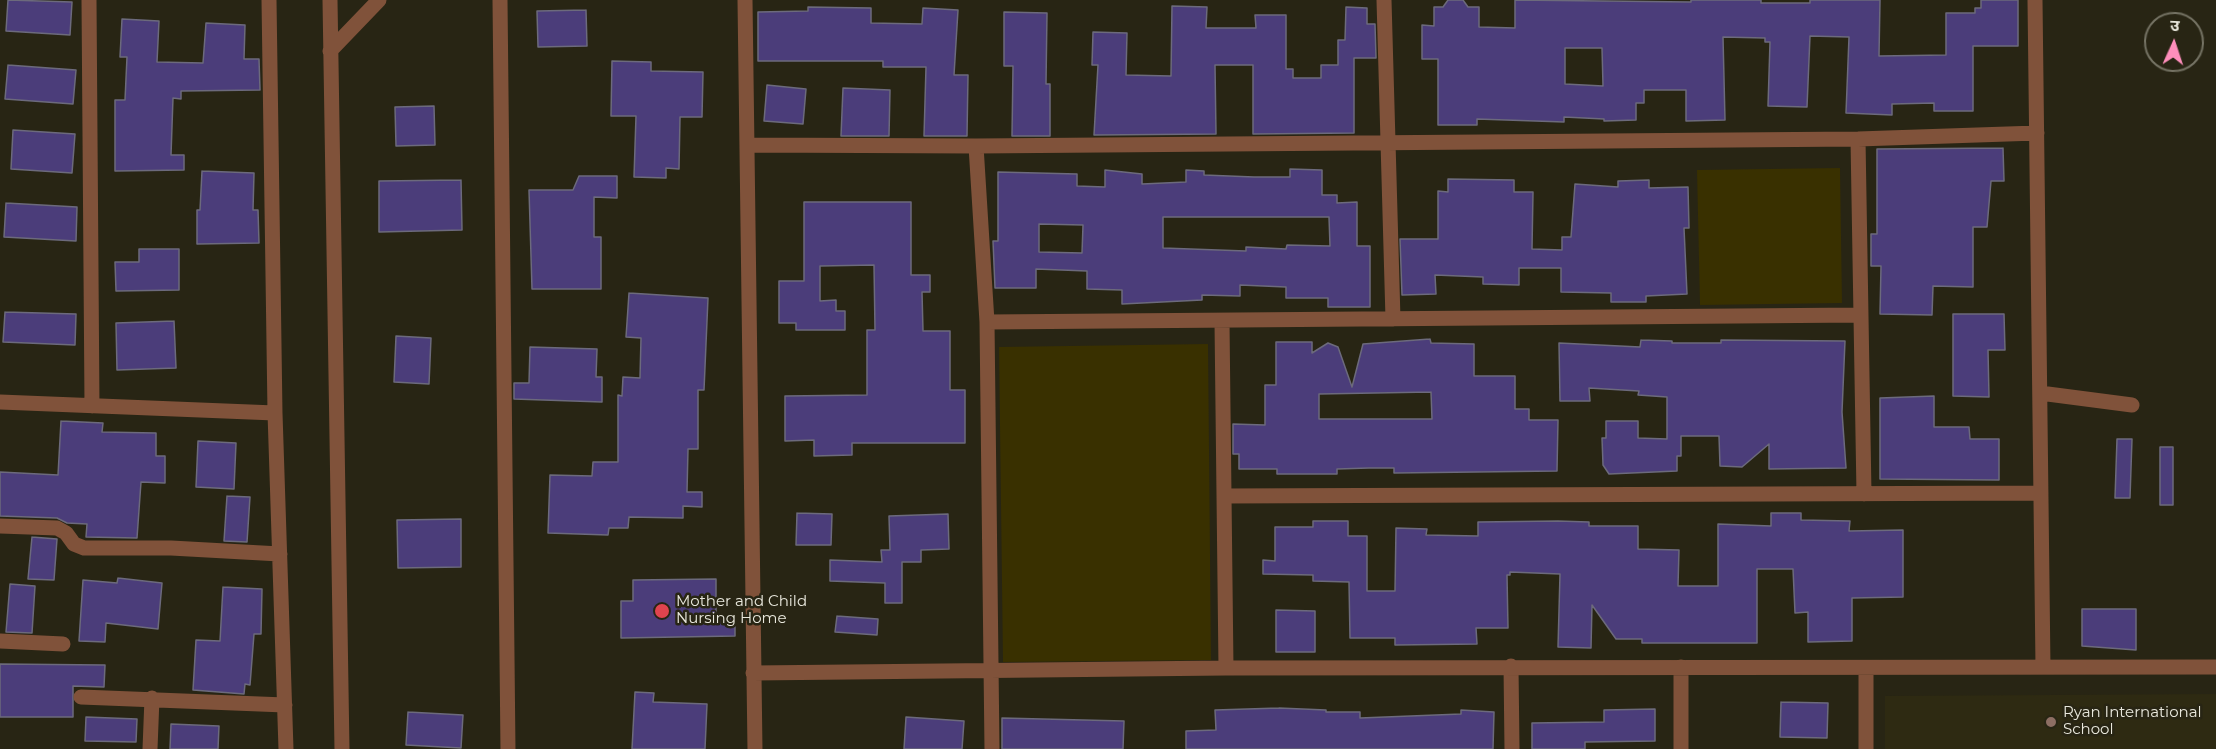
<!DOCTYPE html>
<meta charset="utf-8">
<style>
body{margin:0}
#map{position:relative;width:2216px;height:749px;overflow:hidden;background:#282514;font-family:Montserrat,"Noto Sans Devanagari",sans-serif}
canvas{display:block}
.north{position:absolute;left:2144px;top:12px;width:60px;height:60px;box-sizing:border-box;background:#282514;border:2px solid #757364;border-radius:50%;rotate:3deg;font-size:16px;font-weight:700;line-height:24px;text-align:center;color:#e9e8dd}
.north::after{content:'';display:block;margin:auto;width:21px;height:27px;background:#fe8ebb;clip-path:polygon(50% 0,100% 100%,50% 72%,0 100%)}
</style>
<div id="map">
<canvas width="2216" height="749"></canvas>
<div class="north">उ</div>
</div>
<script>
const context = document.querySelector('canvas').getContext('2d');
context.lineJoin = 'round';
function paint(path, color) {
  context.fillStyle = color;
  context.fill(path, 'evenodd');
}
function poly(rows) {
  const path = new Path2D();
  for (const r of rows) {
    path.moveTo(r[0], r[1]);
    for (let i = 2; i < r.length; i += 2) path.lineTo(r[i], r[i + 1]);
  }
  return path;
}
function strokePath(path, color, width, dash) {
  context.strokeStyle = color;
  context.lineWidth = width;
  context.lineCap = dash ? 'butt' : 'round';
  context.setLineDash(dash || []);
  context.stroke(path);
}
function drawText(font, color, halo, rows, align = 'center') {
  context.font = font + ' Montserrat,sans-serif';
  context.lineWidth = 5;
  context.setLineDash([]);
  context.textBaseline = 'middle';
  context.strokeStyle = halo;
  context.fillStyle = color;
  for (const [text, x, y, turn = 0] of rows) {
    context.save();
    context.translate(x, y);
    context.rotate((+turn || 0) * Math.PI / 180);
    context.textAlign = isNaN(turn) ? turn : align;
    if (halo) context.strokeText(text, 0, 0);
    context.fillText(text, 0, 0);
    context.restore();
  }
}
const built = poly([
 [2216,694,2216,749,1885,749,1885,696]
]);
const green = poly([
 [1840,168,1842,303,1700,305,1697,170],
 [1208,344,1211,660,1003,662,999,347]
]);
const building = poly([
 [8,0,72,2,70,35,6,31,8,0],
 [1448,0,1463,0,1468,7,1479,7,1479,27,1515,28,1515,0,1691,2,1691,0,1761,0,1761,3,1810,3,1810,0,1880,0,1879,56,1946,55,1946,13,1975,13,1975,8,1981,8,1981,0,2018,0,2018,46,1973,46,1973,111,1934,111,1934,103,1892,104,1892,115,1846,113,1849,37,1810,36,1807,107,1768,106,1770,42,1765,42,1765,38,1723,37,1725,120,1686,121,1686,90,1644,90,1644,103,1636,103,1636,120,1604,121,1604,119,1564,117,1564,122,1477,119,1477,125,1438,125,1438,59,1422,59,1422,25,1434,26,1434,7,1443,7,1448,0],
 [1565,48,1602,48,1603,86,1565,84,1565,48],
 [1172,6,1207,7,1206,28,1256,28,1255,15,1286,15,1286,69,1293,69,1293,78,1321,78,1321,65,1338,65,1338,40,1345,40,1346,7,1367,8,1367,24,1375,24,1376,58,1354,58,1354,133,1253,134,1253,65,1215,65,1216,134,1094,135,1098,65,1092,65,1093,32,1127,33,1126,75,1171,76,1172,6],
 [808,7,871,8,871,23,922,24,923,8,958,10,954,75,968,75,967,136,924,136,926,67,883,67,883,61,758,61,758,12,808,11,808,7],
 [586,10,587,46,538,47,537,11,586,10],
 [1004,12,1047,13,1046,84,1050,84,1050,136,1012,136,1013,66,1004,66,1004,12],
 [122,19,159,21,157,62,203,63,206,23,245,25,244,59,259,59,260,90,181,91,181,99,173,98,171,155,184,155,184,170,115,171,115,100,125,100,127,57,120,57,122,19],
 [612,61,651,62,651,71,703,72,702,117,680,117,679,169,666,168,666,178,634,177,636,116,611,116,612,61],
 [8,65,76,70,73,104,5,99,8,65],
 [767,85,806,89,803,124,764,121,767,85],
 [843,88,890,90,889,136,841,136,843,88],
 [434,106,435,145,396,146,395,107,434,106],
 [13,130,75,134,72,173,11,169,13,130],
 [2003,148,2004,181,1991,181,1987,227,1973,227,1973,287,1933,286,1932,315,1880,314,1881,266,1871,266,1871,234,1877,234,1877,149,2003,148],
 [1290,169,1322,170,1322,195,1337,195,1337,203,1357,202,1357,246,1370,246,1370,307,1328,307,1328,298,1286,298,1286,287,1240,285,1240,296,1202,295,1202,300,1122,304,1122,290,1087,289,1087,271,1036,269,1036,288,995,288,993,241,998,241,998,172,1077,174,1077,186,1105,187,1105,170,1142,174,1142,184,1186,182,1186,170,1204,171,1204,175,1254,177,1290,177,1290,169],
 [1163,217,1329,217,1330,246,1287,245,1286,249,1246,247,1246,251,1163,248,1163,217],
 [1039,224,1083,225,1082,253,1039,252,1039,224],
 [202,171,254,173,253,210,258,210,259,243,197,244,197,210,200,210,202,171],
 [579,176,617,176,617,198,594,197,594,237,601,237,601,289,532,289,529,190,573,190,579,176],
 [1448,179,1514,180,1514,192,1533,192,1532,249,1562,250,1562,237,1571,237,1575,184,1618,187,1618,181,1649,180,1649,188,1688,187,1689,228,1684,228,1687,294,1646,296,1646,302,1611,302,1611,293,1561,292,1561,268,1519,268,1519,285,1483,284,1483,277,1435,275,1436,294,1402,295,1400,239,1438,239,1438,191,1448,192,1448,179],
 [461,180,462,230,379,232,379,181,461,180],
 [804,202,911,202,911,275,930,275,930,292,922,292,923,331,950,331,950,390,965,390,965,443,852,443,852,455,814,456,814,440,785,441,785,396,867,395,867,330,875,330,874,265,820,266,820,301,836,300,836,311,845,311,845,330,796,330,796,323,779,323,779,281,804,281,804,202],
 [6,203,77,207,76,241,4,237,6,203],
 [139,249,179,249,179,290,116,291,115,262,139,262,139,249],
 [629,293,708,298,704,390,698,390,698,449,688,449,687,492,702,492,702,507,683,506,683,518,629,517,628,528,609,528,608,535,548,533,550,475,592,476,593,462,618,462,618,395,622,396,623,377,640,378,641,338,626,337,629,293],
 [5,312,76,314,75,345,3,342,5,312],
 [1953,314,2004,314,2005,350,1988,350,1989,397,1953,396,1953,314],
 [174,321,176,368,117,370,116,323,174,321],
 [396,336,431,338,429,384,394,382,396,336],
 [1430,339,1431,343,1474,344,1474,376,1515,376,1515,409,1529,409,1529,420,1558,420,1557,471,1394,473,1394,468,1369,468,1337,469,1337,474,1277,474,1277,469,1239,469,1239,454,1233,454,1233,424,1265,425,1265,385,1276,385,1276,342,1312,342,1312,353,1328,343,1338,347,1352,387,1363,344,1430,339],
 [1431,392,1432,419,1319,419,1319,394,1431,392],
 [1641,340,1672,341,1672,343,1721,343,1721,340,1845,341,1842,412,1846,468,1769,469,1769,444,1742,467,1720,466,1719,436,1681,436,1681,456,1677,456,1677,471,1609,474,1603,465,1602,438,1606,438,1606,421,1638,421,1638,438,1667,439,1667,397,1638,395,1639,391,1589,388,1590,401,1560,401,1559,343,1640,347,1641,340],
 [530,347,597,349,596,377,602,377,602,402,514,399,514,383,529,383,530,347],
 [1934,396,1934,427,1969,427,1970,439,1999,439,1999,480,1880,479,1880,398,1934,396],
 [61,421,103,423,102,432,156,433,156,456,165,456,165,483,141,482,137,538,86,537,87,524,67,523,57,518,0,516,0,472,58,475,61,421],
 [2117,439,2132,439,2130,498,2115,498,2117,439],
 [198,441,236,443,234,489,196,487,198,441],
 [2160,447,2173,447,2173,505,2160,505,2160,447],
 [227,496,250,497,247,542,224,541,227,496],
 [797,513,832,514,831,545,796,545,797,513],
 [1771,513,1801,513,1801,520,1850,521,1849,531,1903,530,1903,597,1852,598,1852,641,1808,642,1808,612,1795,613,1793,569,1757,569,1757,643,1642,643,1642,639,1616,639,1592,605,1591,648,1558,647,1560,574,1510,572,1510,575,1507,575,1508,628,1476,628,1477,644,1395,645,1395,638,1350,638,1349,582,1313,581,1313,575,1263,574,1263,560,1275,561,1275,527,1313,527,1313,521,1348,521,1348,536,1367,536,1367,591,1395,591,1396,528,1427,529,1426,535,1478,536,1478,522,1558,521,1589,522,1589,526,1638,526,1638,549,1679,550,1678,586,1718,586,1718,524,1771,526,1771,513],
 [948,514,949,549,921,550,921,562,902,562,902,603,885,603,885,583,830,581,830,560,882,562,881,550,890,550,889,516,948,514],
 [461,519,461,567,398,568,397,520,461,519],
 [32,537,57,539,54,580,28,579,32,537],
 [118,578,162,583,158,629,106,623,105,642,79,641,83,580,117,583,118,578],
 [716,579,716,617,735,617,735,636,621,638,621,601,633,601,633,580,716,579],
 [10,584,35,586,32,633,6,632,10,584],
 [223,587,262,589,261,634,254,634,250,685,245,684,244,694,193,690,196,640,220,641,223,587],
 [2082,609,2136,609,2136,650,2082,646,2082,609],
 [1276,610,1315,611,1315,652,1276,652,1276,610],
 [837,616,878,619,877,635,835,632,837,616],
 [0,664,105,665,104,687,73,686,73,717,0,717,0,664],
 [635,692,654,693,653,702,707,704,705,749,632,749,635,692],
 [1781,702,1828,703,1827,738,1780,737,1781,702],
 [1279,708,1326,710,1326,712,1360,712,1360,718,1461,714,1461,710,1494,712,1493,749,1186,749,1186,731,1216,730,1215,710,1279,708],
 [1655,709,1655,741,1585,742,1585,749,1532,749,1532,723,1604,722,1604,710,1655,709],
 [408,712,463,715,461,748,406,745,408,712],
 [86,717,137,719,136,742,85,741,86,717],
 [906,717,964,721,962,749,904,749,906,717],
 [1002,718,1124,721,1123,749,1002,749,1002,718],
 [171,724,219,726,218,749,170,749,171,724]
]);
const minor = poly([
 [89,0,92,406],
 [269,0,275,413,286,749],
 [330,0,342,749],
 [500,0,508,749],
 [745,0,755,749],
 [1384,0,1393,319],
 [2035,0,2043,667],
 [330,51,379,0],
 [1858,139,1864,494],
 [748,145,976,146,1858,139,2037,133],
 [976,146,987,322,992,749],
 [987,322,1861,315],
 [1222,322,1226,668],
 [2040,393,2132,405],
 [0,402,275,413],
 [1224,496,2041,493],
 [0,526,57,528,66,533,74,544,84,548,171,548,280,554],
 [0,641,63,644],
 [1511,666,1512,749],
 [1681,667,1681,749],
 [1866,668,1866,749],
 [753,673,1226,668,2216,667],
 [81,697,285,705],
 [150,749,152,698]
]);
const markers = [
 [662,611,8,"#e0444e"],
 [2051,722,6,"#8d6e63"]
];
const poiNames = [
 ["Mother and Child",676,602],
 ["Nursing Home",676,619],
 ["Ryan International",2063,713],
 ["School",2063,730]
];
paint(built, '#2e2a12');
paint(green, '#393000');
paint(building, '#4b3d7a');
strokePath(building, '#6c6a7c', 1.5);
strokePath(minor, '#80523a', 15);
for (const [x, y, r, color] of markers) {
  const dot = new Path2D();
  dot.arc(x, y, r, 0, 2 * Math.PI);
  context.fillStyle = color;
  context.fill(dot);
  strokePath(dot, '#282514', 2);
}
drawText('15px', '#e9e8dd', '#282514', poiNames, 'left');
</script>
